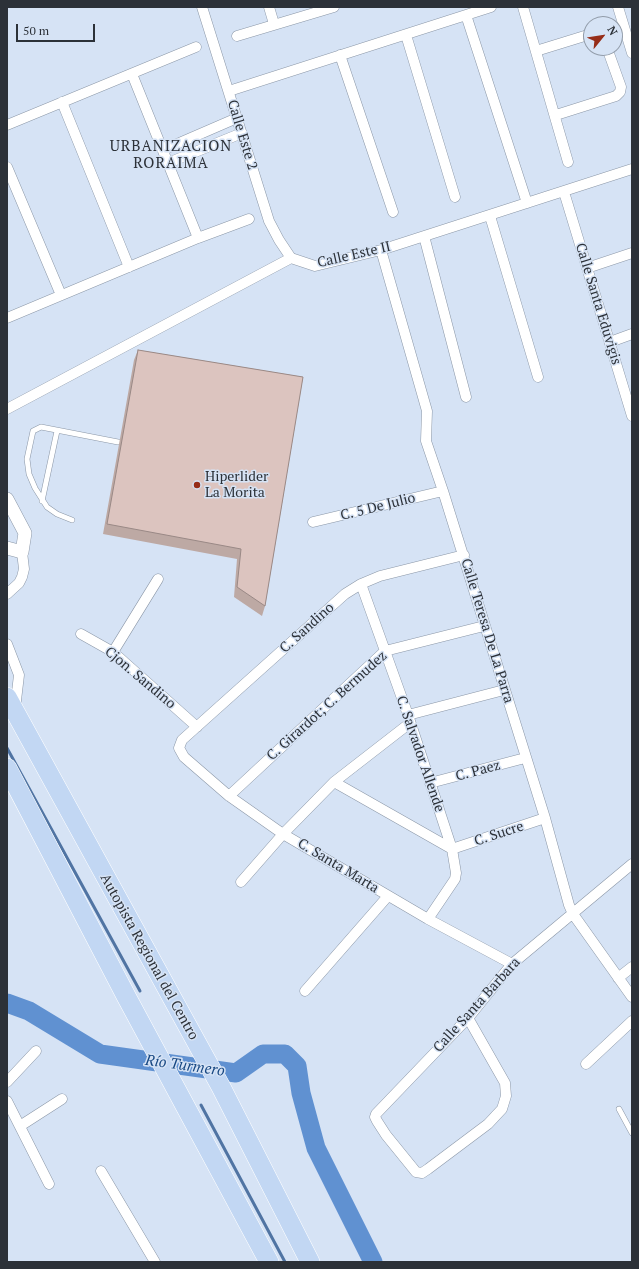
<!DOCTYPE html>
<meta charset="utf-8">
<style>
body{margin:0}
#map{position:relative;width:639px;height:1269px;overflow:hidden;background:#d6e3f5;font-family:"PT Serif",serif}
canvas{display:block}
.frame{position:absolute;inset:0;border:8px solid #2c3138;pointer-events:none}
.north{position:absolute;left:583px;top:16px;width:40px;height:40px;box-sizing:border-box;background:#d6e3f5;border:1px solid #929ca9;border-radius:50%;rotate:60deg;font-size:11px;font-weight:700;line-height:16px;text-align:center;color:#2c3138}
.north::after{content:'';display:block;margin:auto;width:14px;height:18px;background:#962d19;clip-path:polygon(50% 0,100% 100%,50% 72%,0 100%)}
.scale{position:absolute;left:16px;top:24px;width:79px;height:18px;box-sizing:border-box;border:2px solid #2c3138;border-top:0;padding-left:5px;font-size:12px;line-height:14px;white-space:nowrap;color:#2c3138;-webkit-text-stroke:3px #d6e3f5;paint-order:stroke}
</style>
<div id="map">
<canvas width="639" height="1269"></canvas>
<div class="frame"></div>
<div class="north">N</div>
<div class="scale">50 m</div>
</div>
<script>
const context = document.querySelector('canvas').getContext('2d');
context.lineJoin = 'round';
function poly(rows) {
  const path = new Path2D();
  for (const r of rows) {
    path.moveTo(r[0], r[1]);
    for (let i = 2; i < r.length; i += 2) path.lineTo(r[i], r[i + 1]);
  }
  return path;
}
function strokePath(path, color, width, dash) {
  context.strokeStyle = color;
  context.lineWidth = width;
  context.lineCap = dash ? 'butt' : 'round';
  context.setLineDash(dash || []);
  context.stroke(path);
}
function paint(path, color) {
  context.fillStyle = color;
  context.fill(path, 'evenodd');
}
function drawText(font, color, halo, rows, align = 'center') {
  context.font = font + ' "PT Serif",serif';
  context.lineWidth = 3;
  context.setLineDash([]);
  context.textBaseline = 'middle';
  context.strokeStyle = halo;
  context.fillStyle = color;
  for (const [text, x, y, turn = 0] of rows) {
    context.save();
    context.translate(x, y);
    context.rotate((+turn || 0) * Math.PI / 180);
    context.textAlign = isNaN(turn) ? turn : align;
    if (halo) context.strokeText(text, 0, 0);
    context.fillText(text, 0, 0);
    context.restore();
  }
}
const stream = poly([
 [7,748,140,991],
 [201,1105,285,1262]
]);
const river = poly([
 [7,1003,29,1011,100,1054,236,1073,263,1054,285,1054,297,1066,301,1093,316,1148,373,1262]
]);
const service = poly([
 [42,501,57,431],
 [72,520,57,514,47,507,35,488,29,474,27,459,33,431,41,427,118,442],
 [619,1109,632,1133]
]);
const minor = poly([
 [202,7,269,221,279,240,291,258],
 [269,7,274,24],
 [523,7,568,162],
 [618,7,632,53],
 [466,15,527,203],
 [406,35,455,197],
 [237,36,334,7],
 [536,51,591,34],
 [340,55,393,212],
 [132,74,198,238],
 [229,91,491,7],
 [62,102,129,267],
 [556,115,616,96,620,92,621,87,607,48],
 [7,125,196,47],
 [163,150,237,118],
 [168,163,242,133],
 [7,167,61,295],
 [564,192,632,416],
 [490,216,538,377],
 [424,236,466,397],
 [381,250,427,411,426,441,443,491,545,818,569,905,573,914,632,997],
 [587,268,632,253],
 [7,318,198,238,249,219],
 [610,342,632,334],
 [7,409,291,258,315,266,381,250,632,169],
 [313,522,443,491],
 [464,555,380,576,361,584,345,594,182,740,179,748,184,757,229,796,283,834,428,919,512,964],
 [361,584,408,715,452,849,456,873,455,879,428,919],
 [7,594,19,583,22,577,24,569,22,552],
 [81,634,113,652,197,727],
 [7,644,19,675,15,709],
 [113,652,158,579],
 [408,715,504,690],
 [334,782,452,849],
 [430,783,525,758],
 [229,796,385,651,484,626],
 [452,849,545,818],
 [241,882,283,834,334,782,410,723],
 [618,978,632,967],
 [305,991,388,896],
 [468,1018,505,1083,506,1096,502,1109,488,1124,428,1169,422,1173,416,1172,386,1135,377,1121,375,1117,376,1114,468,1018,512,964,632,864],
 [586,1064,632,1021],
 [7,1082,36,1051],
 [7,1101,49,1184],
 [20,1126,62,1099],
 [101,1171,155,1262]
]);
const tertiary = poly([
 [7,499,25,533,22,552,7,548]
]);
const motorway = poly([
 [7,697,221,1087,310,1262],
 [7,768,126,996,269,1262]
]);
const wall = poly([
 [138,350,303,377,265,606,262,616,234,597,237,559,103,534,134,360]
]);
const building = poly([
 [138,350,303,377,265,606,237,587,241,549,107,524,138,350]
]);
const markers = [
 [197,485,4,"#962d19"]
];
const streetNames = [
 ["Calle Este 2",242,135,73],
 ["Calle Este II",354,255,-13],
 ["Calle Santa Eduvigis",598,304,73],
 ["C. 5 De Julio",378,507,-14],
 ["C. Sandino",307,628,-42],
 ["Calle Teresa De La Parra",487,631,73],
 ["Cjon. Sandino",140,678,40],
 ["C. Girardot; C. Bermudez",327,706,-42],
 ["C. Salvador Allende",420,754,71],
 ["C. Paez",478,771,-15],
 ["C. Sucre",499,834,-18],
 ["C. Santa Marta",338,866,31],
 ["Autopista Regional del Centro",149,957,61],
 ["Calle Santa Barbara",477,1005,-48]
];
const poiNames = [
 ["Hiperlider",205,477],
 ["La Morita",205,493]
];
const neighbourhoodNames = [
 ["URBANIZACION",171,147],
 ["RORAIMA",171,164]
];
const waterNames = [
 ["Río Turmero",185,1066,8]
];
strokePath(stream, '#5074a3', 3);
strokePath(river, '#6091d1', 19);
strokePath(service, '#8b97a7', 6);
strokePath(minor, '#8b97a7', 11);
strokePath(tertiary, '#8b97a7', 14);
strokePath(motorway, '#fff', 20);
strokePath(service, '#fff', 5);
strokePath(minor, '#fff', 10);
strokePath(tertiary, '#fff', 13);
strokePath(motorway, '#c2d7f3', 19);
paint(wall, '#bda9a4');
paint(building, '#dcc4bf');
strokePath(building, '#9a8986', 1);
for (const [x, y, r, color] of markers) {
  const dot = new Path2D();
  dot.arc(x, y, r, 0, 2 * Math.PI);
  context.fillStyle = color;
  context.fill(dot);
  strokePath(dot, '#d6e3f5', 1.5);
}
drawText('14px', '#2c3138', '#d6e3f5', streetNames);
drawText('14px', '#2c3138', '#d6e3f5', poiNames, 'left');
context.letterSpacing = '1px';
drawText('15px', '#2c3138', '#d6e3f5', neighbourhoodNames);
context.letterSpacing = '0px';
drawText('italic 15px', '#174883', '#d6e3f5', waterNames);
</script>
